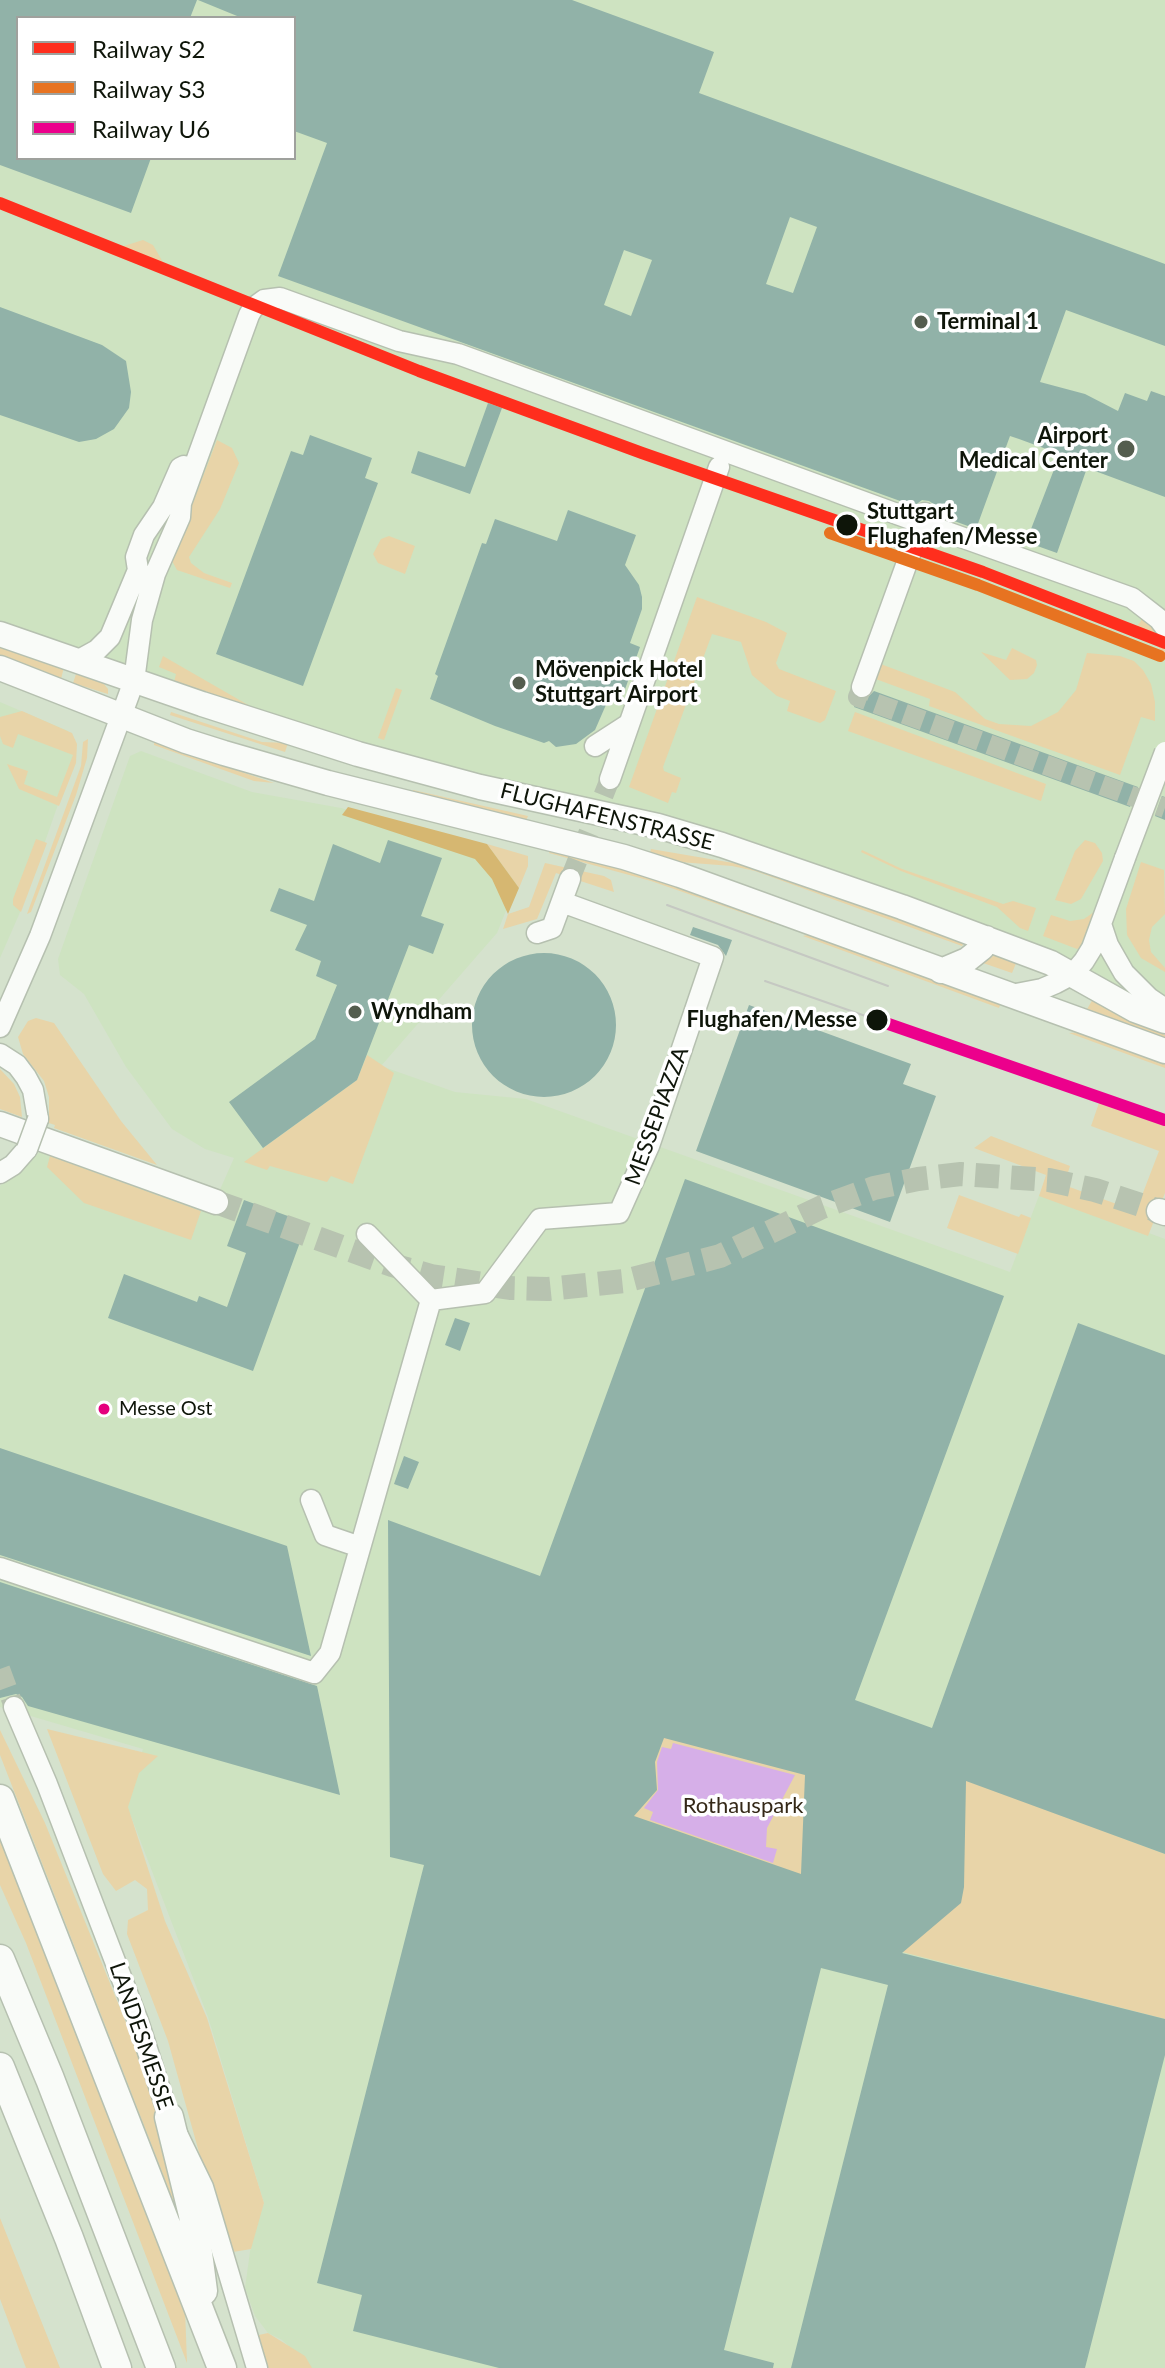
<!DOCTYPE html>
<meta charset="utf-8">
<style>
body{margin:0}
#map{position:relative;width:1165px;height:2368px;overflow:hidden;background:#d5e2cd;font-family:Lato,sans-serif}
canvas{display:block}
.legend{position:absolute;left:16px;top:16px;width:280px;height:144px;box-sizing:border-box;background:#fff;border:2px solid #9fa19d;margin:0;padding:10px 14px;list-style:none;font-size:24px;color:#0e1509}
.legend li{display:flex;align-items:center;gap:16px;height:40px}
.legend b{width:40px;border:2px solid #9fa19d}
</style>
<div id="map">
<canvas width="1165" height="2368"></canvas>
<ul class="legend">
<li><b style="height:10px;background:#ff2e1d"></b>Railway S2</li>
<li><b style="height:10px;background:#e77321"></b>Railway S3</li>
<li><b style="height:10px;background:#ec008c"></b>Railway U6</li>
</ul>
</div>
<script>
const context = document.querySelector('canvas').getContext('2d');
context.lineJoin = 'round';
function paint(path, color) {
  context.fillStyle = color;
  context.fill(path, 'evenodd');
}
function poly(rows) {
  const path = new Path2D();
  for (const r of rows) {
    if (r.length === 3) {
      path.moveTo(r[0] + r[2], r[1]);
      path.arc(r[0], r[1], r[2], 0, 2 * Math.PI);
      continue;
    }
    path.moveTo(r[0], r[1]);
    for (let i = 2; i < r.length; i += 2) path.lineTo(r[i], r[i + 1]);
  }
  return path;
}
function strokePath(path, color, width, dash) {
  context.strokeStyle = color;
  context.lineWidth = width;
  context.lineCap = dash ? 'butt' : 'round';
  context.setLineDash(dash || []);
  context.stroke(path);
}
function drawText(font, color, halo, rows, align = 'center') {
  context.font = font + ' Lato,sans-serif';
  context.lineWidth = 7;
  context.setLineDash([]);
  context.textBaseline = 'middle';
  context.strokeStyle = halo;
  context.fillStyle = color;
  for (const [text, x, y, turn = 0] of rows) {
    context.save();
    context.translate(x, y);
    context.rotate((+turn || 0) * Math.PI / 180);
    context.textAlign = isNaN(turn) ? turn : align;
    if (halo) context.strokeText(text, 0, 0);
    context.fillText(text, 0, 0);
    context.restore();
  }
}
const built = poly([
 [0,0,1165,0,1165,1021,1051,963,532,796,0,634],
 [18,18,294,18,294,158,18,158],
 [0,702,68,731,74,759,21,910,0,958],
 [141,751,252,792,341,808,527,859,497,933,381,1066,455,1092,526,1099,1010,1272,1040,1193,1165,1239,1165,2368,312,2368,282,2340,268,2333,255,2316,245,2288,252,2237,264,2203,208,2017,127,1806,143,1749,0,1707,0,1186,42,1150,211,1210,234,1158,205,1149,172,1129,126,1067,84,994,60,975,58,959,130,756]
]);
const green = poly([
 [143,240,153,245,164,264,161,273,105,252],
 [217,440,232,448,239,463,220,509,189,557,191,563,204,573,232,583,230,588,177,570,171,559],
 [389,536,415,546,405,574,378,563,373,554,381,539],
 [697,597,766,622,787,633,776,663,779,669,836,691,825,720,820,723,787,711,790,701,777,696,752,675,741,642,712,634,663,767,664,771,681,778,676,793,672,792,668,803,629,787],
 [1141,617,1163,635,1165,655,1155,643,1134,630,1141,621],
 [0,644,64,667,61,679,0,656],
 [1012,648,1036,660,1037,665,1034,673,1027,679,1010,680,981,652,1006,660],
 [1087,653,1120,656,1134,661,1143,670,1151,684,1155,702,1155,721,1141,717,1120,775,929,706,930,699,873,678,878,663,955,692,985,719,999,724,1031,726,1058,712,1076,690],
 [163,656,262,713,174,682,176,674,159,667],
 [77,671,104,684,108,689,108,694,73,683],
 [396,688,402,690,384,740,378,738],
 [22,711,72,733,77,744,76,763,59,806,19,789,7,764,28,771,24,784,57,797,73,755,18,734,13,748,3,744,0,736,0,717],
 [171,712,262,742,288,743,285,752,170,715],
 [855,712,1046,784,1041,801,848,731],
 [88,739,87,758,76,795,31,912,27,914,81,766,83,742],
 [154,742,274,783,254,781,154,745],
 [413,790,528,816,526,821,412,794],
 [36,839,47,843,21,912,13,905,13,899],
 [1085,840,1095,843,1102,853,1103,861,1081,899,1071,904,1055,900,1075,851],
 [487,844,528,856,528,866,519,888],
 [550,848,654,877,771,920,775,924,651,881,549,853],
 [651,849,757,867,964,942,962,946,755,871,732,866,679,862,650,853],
 [862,850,902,869,1003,904,1013,901,1036,908,1028,931,1020,928,997,907,901,871,861,852],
 [1141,862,1164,870,1165,914,1152,927,1149,940,1151,952,1165,968,1165,972,1141,958,1127,935,1126,909],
 [545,863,604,876,611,880,614,892,556,873,537,919,503,929,508,914,529,907],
 [1094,912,1082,947,1077,949,1043,936,1051,915,1070,921,1084,919],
 [811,934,1001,1003,999,1008,803,936],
 [996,954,1017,961,1012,973,983,963],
 [1094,997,1120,1014,1165,1035,1165,1039,1086,1011],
 [36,1018,54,1023,121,1121,157,1165,54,1128,55,1125,49,1123,49,1097,44,1081,23,1054,18,1037,28,1021],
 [1083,1032,1165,1062,1165,1068,1069,1033],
 [367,1055,394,1073,353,1184,331,1176,327,1182,270,1166,267,1170,244,1162,357,1080],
 [0,1069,14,1084,20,1097,22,1117,0,1109],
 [1100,1100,1165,1124,1165,1193,1148,1236,1039,1196,1046,1175,974,1148,991,1136,1070,1166,1064,1185,1136,1211,1159,1151,1091,1126],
 [50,1156,201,1211,191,1240,84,1203,47,1167],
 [959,1195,1019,1217,1021,1214,1031,1218,1018,1254,947,1228],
 [684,1675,1165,1854,1165,2019,832,1934,483,1764],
 [47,1729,158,1756,139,1773,128,1807,165,1921,207,2018,264,2203,251,2249,227,2253,168,2041,127,1934,128,1920,148,1910,147,1889,135,1880,116,1891,103,1874],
 [0,1730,45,1823,146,2072,185,2231,0,1755],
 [0,1837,185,2309,187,2363,26,1943,0,1885],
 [0,2218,60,2368,26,2368,0,2299],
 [268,2333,305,2356,312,2368,266,2368,254,2336]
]);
const forest = poly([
 [348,807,487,844,519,888,508,914,492,879,475,859,342,815]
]);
const water = poly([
 [673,1743,795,1775,767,1828,766,1847,777,1849,773,1863,650,1820,653,1812,644,1808,658,1790,657,1762,662,1747,671,1749]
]);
const building = poly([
 [0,0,197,0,190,18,18,18,18,158,151,158,131,213,0,165],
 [198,0,572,0,714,52,699,93,1165,264,1165,346,1066,310,1040,382,1085,394,1118,411,1125,393,1147,401,1151,391,1165,396,1165,497,1087,468,1057,553,1026,542,1060,454,1019,439,1010,436,976,529,938,515,935,505,929,501,922,500,914,506,278,276,327,143,294,131,294,18,242,18],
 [790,217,817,227,793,293,766,284],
 [624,250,652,260,631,316,604,305],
 [0,307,102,345,126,361,131,392,129,408,114,429,96,439,79,442,0,415],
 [488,403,502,408,470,494,411,473,418,451,465,467],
 [310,435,372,458,365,478,378,483,303,686,216,654,291,451,303,455],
 [568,510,636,535,625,565,639,585,642,597,642,609,630,643,640,647,623,695,612,691,595,730,576,744,556,747,549,741,544,743,495,726,430,699,438,676,435,674,482,543,486,544,495,519,557,541],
 [874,691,1138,787,1130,807,854,707,857,699,865,700],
 [1162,796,1165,797,1165,820,1155,816],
 [388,840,442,858,421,916,444,924,433,954,409,945,357,1080,263,1148,229,1102,315,1039,337,985,316,976,321,961,295,950,307,925,270,911,279,888,314,901,333,844,380,863],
 [693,927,732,940,726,956,718,945,690,935],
 [544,1025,72],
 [749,1005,911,1064,903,1084,936,1096,890,1222,696,1151],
 [685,1179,1004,1296,855,1700,932,1728,1078,1323,1165,1355,1165,1854,966,1781,964,1887,961,1903,902,1953,1165,2019,1165,2055,1085,2368,791,2368,888,1985,821,1968,724,2350,774,2363,773,2368,499,2368,353,2331,362,2295,317,2283,424,1865,390,1857,388,1520,540,1576],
 [664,1738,805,1775,801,1874,634,1816,657,1790,655,1762],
 [244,1200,307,1223,253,1371,108,1318,124,1274,197,1302,199,1296,227,1307,246,1253,227,1246],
 [455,1318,470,1323,460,1351,445,1345],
 [0,1448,287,1546,311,1656,0,1555],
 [404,1456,419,1462,408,1489,394,1484],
 [0,1582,317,1686,340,1795,28,1706,22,1697,16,1694,0,1698]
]);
const minorTunnel = poly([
 [862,687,858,697,1165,808],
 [570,879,610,779],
 [0,1669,14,1707]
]);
const majorTunnel = poly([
 [216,1202,392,1265,431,1276,510,1288,548,1289,625,1281,720,1256,822,1207,874,1188,918,1179,961,1174,1049,1180,1095,1190,1159,1211]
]);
const minor = poly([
 [930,526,1132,598,1159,619,1165,627],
 [77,661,97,650,110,637,138,570,136,557,144,535,163,507,180,468,184,466],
 [862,687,925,513],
 [595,746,629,724],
 [610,779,719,467],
 [1101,924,1108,945,1124,973,1149,998,1165,1009],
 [537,933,552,928,570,879],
 [1011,995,1042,989,1056,983,1073,974,1084,961,1092,948,1125,858],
 [0,1027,40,936,134,681,142,620,155,574,180,517,181,503,249,315,253,308,264,300,280,298,399,341,458,354,897,514],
 [0,1054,17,1065,26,1077,33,1090,38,1119],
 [0,1173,13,1165,27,1149],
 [367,1234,431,1300],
 [431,1300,485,1293,540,1219,619,1213,649,1146,713,957,562,902],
 [311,1500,325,1535,360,1547],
 [0,1568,314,1673,330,1653,431,1300],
 [14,1707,47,1784,138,2021,169,2117,203,2187,257,2368]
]);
const major = poly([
 [0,634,202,704,358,754,480,787,658,826,722,845,902,907,1051,963,1135,1010,1165,1021],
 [0,668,186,741,224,753,328,783,624,857,680,875,1165,1051],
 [941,971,967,960,982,948,986,938],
 [0,1124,216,1202],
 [1159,1211,1165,1213]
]);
const highway = poly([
 [0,1799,222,2368],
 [0,1959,50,2079,161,2368],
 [0,2067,69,2238,117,2368],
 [169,2117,193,2215,203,2291]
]);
const tram = poly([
 [667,905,888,986],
 [765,981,877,1020]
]);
const minorBridge = poly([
 [897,514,930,526],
 [1125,858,1165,752],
 [27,1149,38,1119]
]);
const rail1 = poly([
 [0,203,419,371,642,453,983,572,1165,643]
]);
const rail2 = poly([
 [830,533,978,585,1160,656]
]);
const rail3 = poly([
 [877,1020,1165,1120]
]);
const markers = [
 [921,322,8,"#545d4e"],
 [1126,449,10,"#545d4e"],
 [847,525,12,"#0e1509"],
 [519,683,8,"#545d4e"],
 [355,1012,8,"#545d4e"],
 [877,1020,12,"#0e1509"],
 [104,1409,7,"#e5007d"]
];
const busNames = [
 ["Messe Ost",119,1409]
];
const poiNames = [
 ["Terminal 1",937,322],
 ["Airport",1108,436,"right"],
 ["Medical Center",1108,461,"right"],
 ["Mövenpick Hotel",535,670],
 ["Stuttgart Airport",535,695],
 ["Wyndham",371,1012]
];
const stopNames = [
 ["Stuttgart",867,512],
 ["Flughafen/Messe",867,537],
 ["Flughafen/Messe",857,1020,"right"]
];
const streetNames = [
 ["FLUGHAFENSTRASSE",607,817,14],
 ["MESSEPIAZZA",657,1116,-70],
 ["LANDESMESSE",141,2036,71]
];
const parkNames = [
 ["Rothauspark",743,1806]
];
paint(built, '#cee3c1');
paint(green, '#e8d4a8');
paint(forest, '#d6b771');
paint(water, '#d6afe8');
paint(building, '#91b2a8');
strokePath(minorTunnel, '#b7c3b0', 20, [20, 10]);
strokePath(majorTunnel, '#b7c3b0', 24, [24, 12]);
strokePath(minor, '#b6c0b0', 23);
strokePath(major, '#b6c0b0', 27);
strokePath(highway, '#b6c0b0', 31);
strokePath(minor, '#f9fbf8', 20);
strokePath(major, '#f9fbf8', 24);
strokePath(highway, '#f9fbf8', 28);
strokePath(tram, '#c5c8c2', 2);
strokePath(minorBridge, '#b6c0b0', 23, []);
strokePath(minorBridge, '#f9fbf8', 20);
strokePath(rail1, '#ff2e1d', 12);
strokePath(rail2, '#e77321', 12);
strokePath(rail3, '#ec008c', 12);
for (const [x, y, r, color] of markers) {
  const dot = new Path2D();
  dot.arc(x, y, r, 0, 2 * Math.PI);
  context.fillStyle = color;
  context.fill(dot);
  strokePath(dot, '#fff', 3);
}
drawText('20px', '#0e1509', '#fff', busNames, 'left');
drawText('bold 22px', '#0e1509', '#fff', poiNames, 'left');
drawText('bold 22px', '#0e1509', '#fff', stopNames, 'left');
drawText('22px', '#0e1509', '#fff', streetNames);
drawText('22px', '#342817', '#fff', parkNames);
</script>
